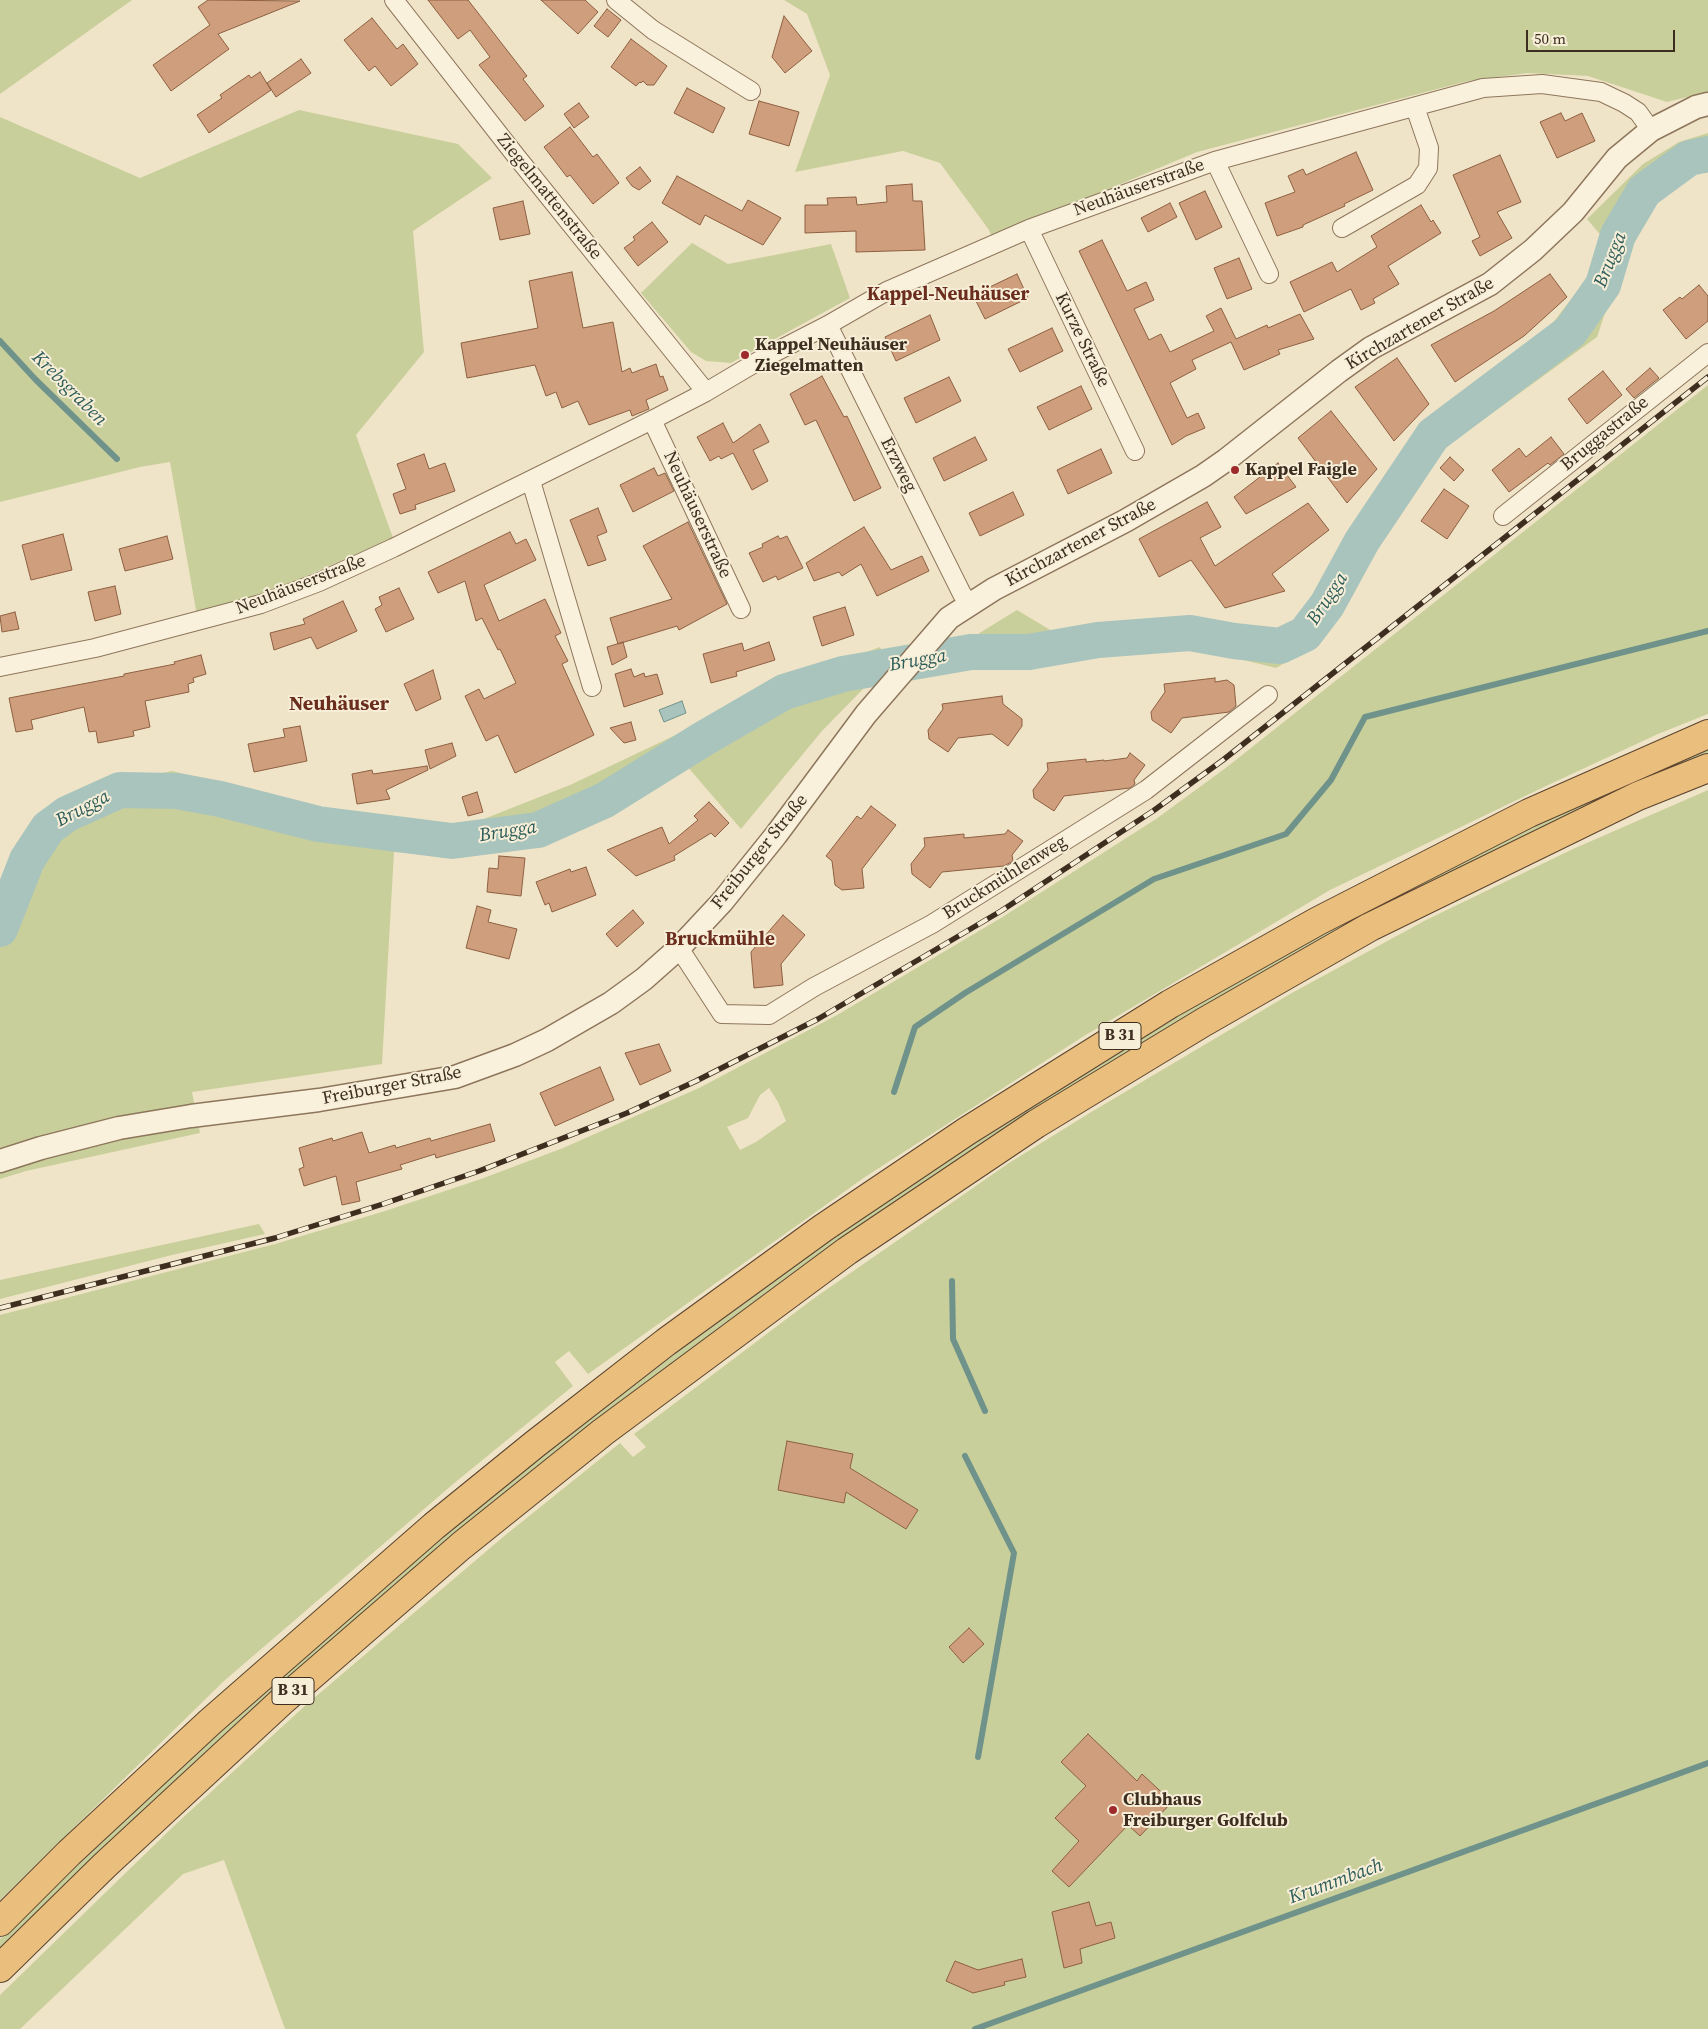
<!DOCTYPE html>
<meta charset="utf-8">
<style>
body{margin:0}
#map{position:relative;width:1708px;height:2029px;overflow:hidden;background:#f0e4c8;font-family:"Source Serif 4",serif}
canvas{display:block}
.scale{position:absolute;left:1526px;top:30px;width:149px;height:22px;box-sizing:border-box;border:2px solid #3d2e20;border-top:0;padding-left:6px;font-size:15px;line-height:18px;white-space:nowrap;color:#3d2e20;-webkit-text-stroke:4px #f7eed8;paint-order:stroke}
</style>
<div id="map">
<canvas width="1708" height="2029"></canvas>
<div class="scale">50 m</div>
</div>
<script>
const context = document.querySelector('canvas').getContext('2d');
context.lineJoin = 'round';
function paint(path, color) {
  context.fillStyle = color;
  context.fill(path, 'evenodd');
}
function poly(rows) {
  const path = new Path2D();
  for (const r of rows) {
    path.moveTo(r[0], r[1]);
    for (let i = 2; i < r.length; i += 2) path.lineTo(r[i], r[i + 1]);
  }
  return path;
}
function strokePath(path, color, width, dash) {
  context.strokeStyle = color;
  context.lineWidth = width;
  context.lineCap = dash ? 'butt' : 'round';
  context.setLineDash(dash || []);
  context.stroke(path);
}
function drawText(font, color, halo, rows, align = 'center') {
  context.font = font + ' "Source Serif 4",serif';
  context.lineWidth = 4;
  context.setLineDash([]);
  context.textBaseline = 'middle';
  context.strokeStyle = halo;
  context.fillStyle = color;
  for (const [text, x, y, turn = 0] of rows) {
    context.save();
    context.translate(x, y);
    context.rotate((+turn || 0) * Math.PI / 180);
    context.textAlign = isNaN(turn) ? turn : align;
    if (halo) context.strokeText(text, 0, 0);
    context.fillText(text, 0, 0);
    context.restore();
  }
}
const green = poly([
 [0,0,132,0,0,94],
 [784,0,1708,0,1708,92,1667,102,1588,76,1528,73,1468,81,1197,152,992,238,989,230,940,163,903,151,795,172,830,75,807,14],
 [299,110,458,144,492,178,413,231,424,352,356,435,393,538,263,595,197,616,170,462,140,467,0,502,0,117,140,178],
 [1708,133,1708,162,1685,171,1654,201,1615,283,1597,337,1458,438,1430,460,1333,625,1309,649,1276,668,1155,638,1059,657,950,668,935,672,960,645,1017,610,1057,634,1154,621,1282,637,1316,622,1400,472,1450,408,1536,345,1591,273,1603,238,1587,219,1643,164,1679,142],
 [692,243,728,264,831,244,850,298,731,363,706,361,691,352,641,293],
 [1708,385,1708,714,1658,734,1546,786,1330,890,1084,1036,865,1177,588,1374,569,1351,555,1362,573,1386,452,1485,224,1681,0,1900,0,1315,275,1244,385,1211,481,1179,563,1148,699,1088,837,1015,1001,918,1156,819,1227,767],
 [769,1088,778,1102,786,1121,756,1142,740,1150,727,1127,748,1118,760,1095],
 [880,647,888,660,866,686,822,731,741,829,686,765,630,801,581,826,540,838,476,851,424,854,394,852,382,1064,192,1092,200,1133,26,1171,0,1179,0,911,16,863,51,812,107,784,172,771,341,813,422,821,447,826,476,822,570,785,792,680],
 [1708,748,1708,757,1644,784,841,1241,759,1299,591,1428,441,1547,326,1645,145,1811,0,1951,0,1939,205,1743,435,1540,583,1421,756,1292,949,1158,1133,1042,1294,947,1529,826],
 [1708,790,1708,2029,285,2029,224,1860,183,1874,20,2029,0,2029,0,1995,176,1824,307,1704,503,1537,620,1443,633,1457,646,1447,634,1434,813,1299,1009,1163,1088,1114,1290,994,1426,920,1573,849],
 [259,1224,265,1234,172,1255,0,1299,0,1280]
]);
const water = poly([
 [682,701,686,713,664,722,659,710,682,701]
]);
const stream = poly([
 [0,341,36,380,117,459],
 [894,1092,915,1027,965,993,1154,879,1286,834,1331,780,1365,717,1708,631],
 [952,1281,953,1339,985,1411],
 [965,1456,1014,1553,978,1757],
 [975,2029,1708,1763]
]);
const river = poly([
 [0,929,27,860,48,828,67,814,120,790,177,791,220,799,318,824,452,841,538,830,605,800,703,739,784,692,843,674,971,652,1029,652,1098,640,1190,633,1234,641,1280,646,1305,634,1327,605,1362,541,1433,435,1570,332,1603,285,1618,235,1644,191,1689,158,1708,154]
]);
const building = poly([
 [208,0,300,1,218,34,229,49,171,91,153,65,210,25,198,7,208,0],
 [428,0,468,0,527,76,523,79,544,106,525,121,479,65,490,57,470,30,458,39,428,0],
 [541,0,585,0,598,12,578,34,541,0],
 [607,9,621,20,608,37,594,26,607,9],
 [784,16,812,51,785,73,772,57,784,16],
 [372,18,397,49,403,44,418,64,391,86,375,66,369,71,344,40,372,18],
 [631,39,667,66,654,85,647,85,643,81,641,83,640,82,636,86,611,67,631,39],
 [301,59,311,73,276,97,267,83,301,59],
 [260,72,271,90,209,133,197,115,222,98,220,95,249,75,251,78,260,72],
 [687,88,725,108,713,133,674,113,687,88],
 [759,101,799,112,789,146,749,134,759,101],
 [579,103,589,117,574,128,564,114,579,103],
 [1561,113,1565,121,1582,113,1595,141,1557,158,1540,122,1561,113],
 [570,127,593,157,597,154,619,183,593,204,570,175,567,177,544,147,570,127],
 [1356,152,1373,190,1344,204,1345,206,1303,225,1303,227,1277,236,1265,203,1295,192,1288,176,1303,169,1306,175,1356,152],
 [1500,155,1521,202,1497,212,1512,238,1480,256,1472,241,1480,237,1453,175,1500,155],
 [640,167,651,181,639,190,632,186,626,178,640,167],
 [677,176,742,211,748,200,781,218,763,245,705,215,700,225,662,203,677,176],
 [912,184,913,201,922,201,925,250,856,252,856,231,805,233,805,205,828,205,827,198,856,197,857,205,887,202,886,186,912,184],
 [1205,191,1222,227,1196,240,1179,203,1205,191],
 [523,201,530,234,500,240,493,208,523,201],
 [1170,203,1177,217,1148,232,1141,218,1170,203],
 [1421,205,1431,222,1433,220,1441,233,1388,266,1399,284,1373,299,1375,303,1361,310,1351,289,1304,312,1290,282,1332,262,1337,272,1377,247,1371,236,1421,205],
 [652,222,668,242,638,266,624,248,635,240,633,237,652,222],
 [1102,240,1127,291,1146,282,1154,300,1134,309,1149,340,1161,334,1170,352,1214,331,1206,316,1221,308,1236,339,1267,325,1268,328,1300,314,1314,339,1278,350,1280,354,1244,370,1231,342,1192,360,1196,369,1170,383,1187,418,1198,413,1205,428,1186,436,1172,445,1079,251,1102,240],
 [1239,258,1252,289,1227,299,1214,268,1239,258],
 [572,272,583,328,613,322,622,372,630,368,632,373,656,364,660,377,663,376,668,390,646,400,649,409,632,416,630,410,589,425,578,401,562,408,556,392,546,396,535,365,467,378,461,343,538,328,529,281,572,272],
 [1017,274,1028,298,985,319,973,295,1017,274],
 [1550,274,1567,297,1524,336,1455,382,1431,345,1494,311,1550,274],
 [1699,285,1708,296,1708,321,1686,339,1663,310,1680,297,1682,299,1699,285],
 [930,315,940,340,896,361,885,337,930,315],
 [1052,328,1063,351,1020,372,1008,349,1052,328],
 [1397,358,1429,404,1394,441,1355,387,1397,358],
 [1650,368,1659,378,1634,398,1626,389,1650,368],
 [1603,371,1622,395,1587,424,1568,399,1603,371],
 [822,376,844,417,847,416,881,488,854,501,816,420,805,425,790,394,822,376],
 [949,377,961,401,916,423,904,398,949,377],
 [1081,386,1092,409,1049,430,1037,407,1081,386],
 [1331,411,1377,469,1347,503,1298,438,1331,411],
 [723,423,733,443,760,424,769,442,753,450,768,481,752,490,733,453,721,459,719,456,710,461,697,437,723,423],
 [975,437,987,460,944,481,933,458,975,437],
 [1551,437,1564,454,1550,465,1548,463,1509,492,1492,470,1519,448,1526,457,1551,437],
 [1101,449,1112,473,1068,494,1057,470,1101,449],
 [424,454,429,469,445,463,455,491,415,505,416,509,400,514,393,494,406,489,397,464,424,454],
 [1450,457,1464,470,1454,481,1440,468,1450,457],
 [1278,463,1296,487,1246,514,1234,497,1278,463],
 [654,468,658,476,665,473,674,491,633,512,620,485,654,468],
 [1444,489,1469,506,1447,539,1421,521,1444,489],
 [1013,492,1024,515,980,536,969,513,1013,492],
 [1207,502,1221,527,1200,538,1215,566,1308,503,1329,530,1272,574,1285,591,1225,608,1191,560,1159,577,1139,539,1207,502],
 [598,508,607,532,597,536,606,560,588,566,570,520,598,508],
 [688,522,727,604,679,630,677,626,618,644,610,618,672,599,643,546,688,522],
 [864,527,891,570,922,556,929,571,877,596,861,564,842,576,839,572,814,581,806,563,864,527],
 [510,532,516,544,526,539,536,560,484,585,499,621,545,599,561,633,555,636,568,661,562,664,594,735,515,773,498,735,486,741,465,696,479,689,484,699,516,683,500,649,498,650,482,618,476,621,465,581,438,593,428,572,510,532],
 [63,534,72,570,31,580,22,545,63,534],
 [167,536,173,559,125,571,119,549,167,536],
 [778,536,780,539,787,536,803,568,778,580,776,576,763,582,749,553,763,547,762,544,778,536],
 [115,586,121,614,95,621,88,592,115,586],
 [399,588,414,619,386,632,375,609,382,605,379,597,399,588],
 [343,601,357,631,317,649,311,637,274,650,270,633,305,624,303,619,343,601],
 [845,607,854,635,822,646,813,617,845,607],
 [15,612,19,629,2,632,0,616,15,612],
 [623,642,627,657,612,665,607,647,623,642],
 [769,642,775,660,736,672,737,676,711,683,703,654,742,643,744,651,769,642],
 [201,655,206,674,193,678,194,682,188,684,189,692,145,701,150,727,133,731,134,736,98,743,96,731,89,732,84,707,31,720,33,729,16,732,9,698,124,676,124,674,175,664,174,662,201,655],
 [631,669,634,677,644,673,645,677,657,674,663,694,624,707,615,674,631,669],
 [433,670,441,699,416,711,404,684,433,670],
 [1215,678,1215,682,1227,680,1234,685,1236,706,1229,712,1182,718,1171,733,1152,720,1151,712,1165,692,1164,684,1215,678],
 [1002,696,1003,704,1022,719,1022,726,1008,746,992,734,958,738,948,752,929,739,928,730,943,709,942,704,1002,696],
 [631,722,636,740,624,743,610,728,631,722],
 [300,726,307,761,254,772,248,744,285,737,283,729,300,726],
 [452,743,456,756,430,769,425,750,452,743],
 [1130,753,1145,765,1134,780,1135,784,1130,788,1064,796,1054,811,1034,798,1033,790,1048,770,1047,763,1086,759,1086,762,1104,760,1104,761,1127,758,1130,753],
 [427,766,428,770,386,790,390,799,357,804,352,774,372,770,373,774,427,766],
 [477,792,483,812,468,816,462,797,477,792],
 [709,802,729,823,715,837,711,833,674,856,675,860,636,876,607,850,662,827,669,844,698,820,694,816,709,802],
 [871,806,896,825,862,869,864,888,842,890,835,885,832,861,826,856,857,816,861,819,871,806],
 [1008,830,1023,841,1012,855,1013,861,1004,866,942,872,930,888,912,874,911,864,925,846,924,838,964,834,964,838,1005,834,1008,830],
 [499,856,525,858,521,896,487,892,489,868,498,869,499,856],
 [586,867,596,895,552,912,549,903,545,905,536,882,570,869,571,872,586,867],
 [477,906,491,910,488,922,517,929,509,959,466,948,477,906],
 [633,910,644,923,617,947,606,934,633,910],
 [783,915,805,935,781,964,783,985,754,988,751,952,783,915],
 [659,1044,671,1071,640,1085,625,1053,659,1044],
 [600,1067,614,1100,555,1126,540,1093,600,1067],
 [490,1124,495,1141,436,1158,435,1154,400,1165,402,1169,356,1182,360,1201,342,1205,336,1176,304,1186,299,1169,304,1167,299,1148,332,1138,333,1141,362,1132,369,1153,395,1145,396,1148,430,1138,431,1141,490,1124],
 [787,1441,853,1454,850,1468,918,1510,906,1529,846,1492,844,1503,778,1490,787,1441],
 [969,1628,984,1644,963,1663,949,1647,969,1628],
 [1088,1734,1137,1781,1142,1774,1172,1802,1140,1836,1128,1825,1069,1887,1052,1871,1079,1841,1055,1818,1086,1786,1061,1762,1088,1734],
 [1089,1902,1096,1926,1111,1922,1115,1938,1080,1949,1082,1963,1064,1968,1052,1912,1089,1902],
 [1022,1959,1026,1977,1004,1982,1005,1985,973,1993,946,1981,955,1961,978,1970,1022,1959]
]);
const minor = poly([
 [394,0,516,156,706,392],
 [616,0,653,30,751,91],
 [1215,161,1269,274],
 [1342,228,1417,185,1428,168,1429,148,1415,107],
 [1029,229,1135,451],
 [828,325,962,594,969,604],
 [652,420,741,609],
 [531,481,592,687],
 [1503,516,1708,353],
 [0,667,95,648,261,604,319,582,393,548,652,420,706,392,760,360,828,325,887,291,1029,229,1215,161,1483,88,1542,84,1601,92,1624,103,1638,112,1651,130],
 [679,948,722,1014,769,1015,814,987,932,924,1146,790,1268,695]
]);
const tertiary = poly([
 [0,1161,41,1148,119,1128,191,1116,319,1100,455,1077,515,1055,547,1040,611,1003,644,979,679,948,722,902,776,835,866,714,949,618,994,589,1125,521,1203,476,1226,460,1339,371,1371,348,1490,284,1533,250,1573,212,1617,158,1651,130,1696,107,1708,104]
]);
const trunk = poly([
 [0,1922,69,1853,210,1722,434,1526,535,1444,666,1342,823,1228,967,1131,1170,1004,1318,921,1529,813,1708,734],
 [0,1968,105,1865,281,1702,461,1546,603,1432,847,1251,1036,1124,1204,1022,1370,927,1638,796,1708,768]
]);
const rail = poly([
 [0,1308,275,1238,383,1204,479,1171,627,1113,696,1081,818,1019,1001,911,1153,811,1223,760,1708,377]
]);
const markers = [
 [745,355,5,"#9e2a2b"],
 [1235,470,5,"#9e2a2b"],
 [1113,1810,5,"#9e2a2b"]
];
const shields = [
 [1120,1036,42],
 [293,1691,42]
];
const shieldNames = [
 ["B 31",1120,1036],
 ["B 31",293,1691]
];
const streetNames = [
 ["Neuhäuserstraße",1139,188,-20],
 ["Ziegelmattenstraße",549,197,51],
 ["Kirchzartener Straße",1420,324,-30],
 ["Kurze Straße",1082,340,64],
 ["Bruggastraße",1605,434,-39],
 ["Erzweg",898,465,63],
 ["Neuhäuserstraße",697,515,65],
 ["Kirchzartener Straße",1081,543,-28],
 ["Neuhäuserstraße",301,585,-21],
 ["Freiburger Straße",760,852,-51],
 ["Bruckmühlenweg",1005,878,-32],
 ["Freiburger Straße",392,1086,-11]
];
const poiNames = [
 ["Kappel Neuhäuser",755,345],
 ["Ziegelmatten",755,366],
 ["Kappel Faigle",1245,470],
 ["Clubhaus",1123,1800],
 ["Freiburger Golfclub",1123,1821]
];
const waterNames = [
 ["Brugga",1611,260,-68],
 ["Krebsgraben",69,389,45],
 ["Brugga",1328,599,-57],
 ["Brugga",918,661,-10],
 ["Brugga",83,809,-28],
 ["Brugga",508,832,-9],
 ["Krummbach",1336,1882,-20]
];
const neighbourhoodNames = [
 ["Kappel-Neuhäuser",948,295],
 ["Bruckmühle",720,940]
];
const quarterNames = [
 ["Neuhäuser",339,705]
];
paint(green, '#c9cf9b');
paint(water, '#a9c4bc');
strokePath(water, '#6f938a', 1);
strokePath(stream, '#6f938a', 6);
strokePath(river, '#a9c4bc', 36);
paint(building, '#cf9f7d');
strokePath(building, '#8d5f41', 1);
strokePath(minor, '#8d765c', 20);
strokePath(tertiary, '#8d765c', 25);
strokePath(trunk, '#5b4430', 30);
strokePath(minor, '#faf1dc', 18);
strokePath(tertiary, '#faf1dc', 22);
strokePath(trunk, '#eabe7c', 28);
strokePath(rail, '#3d2e20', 5.5);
strokePath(rail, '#f7eed8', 4, [11]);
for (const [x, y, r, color] of markers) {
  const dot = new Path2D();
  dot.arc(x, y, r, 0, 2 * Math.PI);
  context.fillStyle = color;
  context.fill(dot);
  strokePath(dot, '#f7eed8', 2);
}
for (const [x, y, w] of shields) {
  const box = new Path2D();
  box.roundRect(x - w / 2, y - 13.5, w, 27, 4);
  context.fillStyle = '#f7eed8';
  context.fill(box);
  strokePath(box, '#3d2e20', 1);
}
drawText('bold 16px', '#3d2e20', null, shieldNames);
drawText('18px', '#3d2e20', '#f7eed8', streetNames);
drawText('bold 18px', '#3d2e20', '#f7eed8', poiNames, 'left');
drawText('italic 19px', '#2f5d5a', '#f7eed8', waterNames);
drawText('bold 19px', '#6b2e1e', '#f7eed8', neighbourhoodNames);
drawText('bold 20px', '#6b2e1e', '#f7eed8', quarterNames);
</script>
